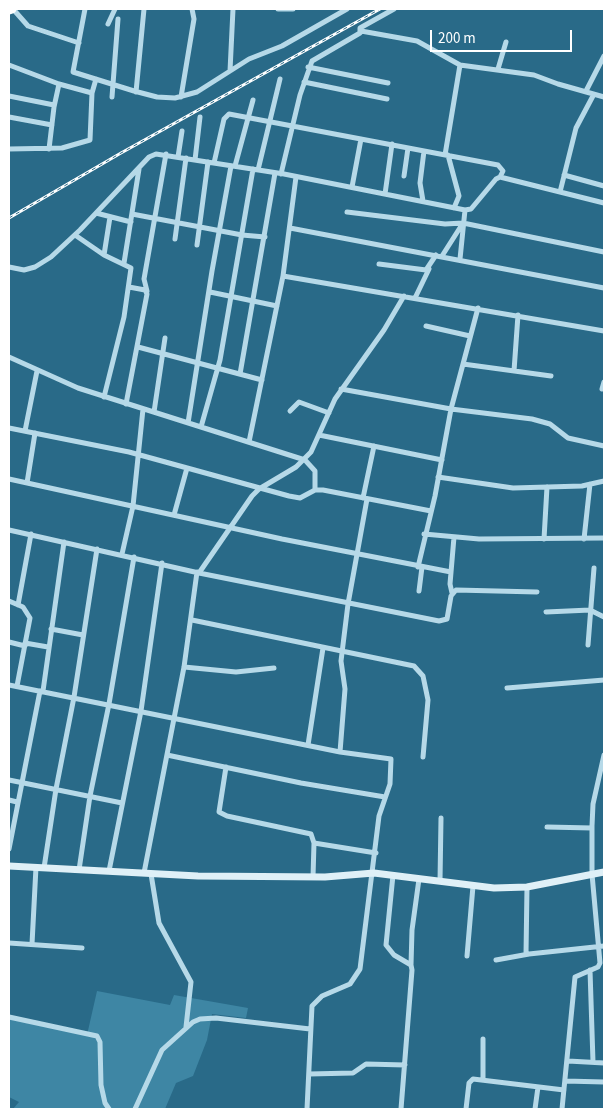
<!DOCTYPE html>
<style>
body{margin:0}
#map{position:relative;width:613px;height:1118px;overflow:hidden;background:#296a88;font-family:"Source Sans 3",sans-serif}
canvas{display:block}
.frame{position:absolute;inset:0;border:10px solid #fff;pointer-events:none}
.scale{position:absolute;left:430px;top:30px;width:142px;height:22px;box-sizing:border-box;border:2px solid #fff;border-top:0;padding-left:6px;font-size:15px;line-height:18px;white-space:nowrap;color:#fff;-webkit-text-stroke:4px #296a88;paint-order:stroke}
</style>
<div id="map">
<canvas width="613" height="1118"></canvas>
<div class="frame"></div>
<div class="scale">200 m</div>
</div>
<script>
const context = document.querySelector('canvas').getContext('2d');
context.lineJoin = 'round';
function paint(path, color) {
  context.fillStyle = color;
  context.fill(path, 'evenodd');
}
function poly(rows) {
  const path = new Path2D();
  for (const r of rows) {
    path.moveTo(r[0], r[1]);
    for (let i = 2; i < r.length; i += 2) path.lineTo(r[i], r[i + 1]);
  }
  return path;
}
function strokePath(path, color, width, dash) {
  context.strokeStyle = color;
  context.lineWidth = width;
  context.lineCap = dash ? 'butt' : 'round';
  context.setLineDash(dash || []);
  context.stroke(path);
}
const green = poly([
 [97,991,170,1005,174,995,248,1008,246,1018,212,1014,207,1040,193,1076,176,1083,165,1109,13,1109,19,1102,9,1097,9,1018,87,1035]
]);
const street = poly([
 [13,9,28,26,79,43],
 [85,9,73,72,134,91,157,97,175,98,197,92,249,59,282,46,347,9],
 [278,9,293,9],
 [108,24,115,9],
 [361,31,417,41,460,65,534,75,558,84,604,97],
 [9,65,59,84,92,93],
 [308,67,388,83],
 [498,69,506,42],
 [230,71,233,9],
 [304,82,387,99],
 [586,91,604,56],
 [136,92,144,9],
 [9,96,54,105],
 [112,97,118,19],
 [181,97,194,19,192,9],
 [9,117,52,125],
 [9,149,62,148,90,140,92,93,96,79],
 [49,149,54,107,59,84],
 [445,155,460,65],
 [448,155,459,196,454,208],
 [178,157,182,131],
 [195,160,200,117],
 [214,163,224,119,229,114,498,165,503,171,500,177],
 [235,166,253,100],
 [258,170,280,79],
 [281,174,300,95,312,61,360,33,360,28,394,9],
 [564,175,604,186],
 [404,176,408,148],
 [296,177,283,276,604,331],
 [352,187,361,139],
 [560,192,576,128,594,94],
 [385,194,392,144],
 [423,201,420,183,424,151],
 [347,212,445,224,463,223,604,252],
 [96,213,131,222],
 [132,214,242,235,265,237],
 [290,228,604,288],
 [75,235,104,255,131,268,124,317,104,397],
 [175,239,186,158],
 [197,245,208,162],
 [104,255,110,217],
 [442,256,463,223],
 [460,259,465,210],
 [124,263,139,169],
 [379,264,426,270,436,255],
 [9,267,24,270,35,267,51,257,80,230,149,157,156,154,284,174,465,210,471,209,496,179,500,177,604,203],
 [147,291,144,279,166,154],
 [210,292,277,306],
 [415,298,429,269],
 [426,326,470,336],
 [138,347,262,380],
 [9,357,78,388,305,460,315,471,315,490],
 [463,364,551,376],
 [514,371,518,315],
 [240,374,275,173],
 [341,389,451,409,532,419,550,424,568,438,604,446],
 [602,389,604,382],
 [126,404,147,294,145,290,129,287],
 [290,411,299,402,329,413],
 [154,412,165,338],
 [188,423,212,271,231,166],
 [201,427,220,360,253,169],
 [9,428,129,452,289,496,300,498,315,490,323,490,431,511],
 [25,431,37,371],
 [319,435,442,460],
 [249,442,283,276],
 [438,477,513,488,582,486,604,481],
 [9,479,282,539,451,572],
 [27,483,35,433],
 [363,498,374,446],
 [174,515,187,468],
 [9,530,199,573,439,621,447,619,451,596,456,590,537,592],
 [424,534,479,539,604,538],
 [544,539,547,487],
 [584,539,590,484],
 [122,554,133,506,143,409],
 [418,567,435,496,451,409,478,308],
 [199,573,252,496,259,489,296,467,311,452,335,399,384,330,404,296],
 [419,591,422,567],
 [452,593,450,584,454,537],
 [9,601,23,607,30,618,17,686],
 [18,605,31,534],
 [546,612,590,610,604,617],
 [192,620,414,666,423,676,428,700,423,757],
 [51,629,83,635],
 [9,642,25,646],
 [25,643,48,647],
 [588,645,594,568],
 [184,667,236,672,274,668],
 [9,685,340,752,391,759,390,784,379,816,360,969,350,984,322,996,312,1006,307,1109],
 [507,688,604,680],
 [43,691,64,542],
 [308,745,323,648],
 [340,752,345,689,341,661,348,604,367,499],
 [167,755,301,783,385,797],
 [226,767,219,812,227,816,311,834,314,843,313,877],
 [9,780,122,803],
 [9,800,17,802],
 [547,827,592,828],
 [314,843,376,853],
 [9,849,40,691],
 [44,868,56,789,74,697,97,549],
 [79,870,90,796,109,704,134,557],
 [109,871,141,711,162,563],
 [144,873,184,667,197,572],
 [151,874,159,923,191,982,186,1027],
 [393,875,386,945,394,955,411,965,412,970,401,1109],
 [440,881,441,818],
 [9,943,82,948],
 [32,944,36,867],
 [526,954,527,887],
 [467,956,473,886],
 [496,960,529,954,604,946],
 [411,965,412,930,419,879],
 [590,970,593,1062],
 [9,1017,97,1036,100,1042,101,1085,105,1103,109,1109],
 [568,1061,604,1063],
 [309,1074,353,1073,366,1064,405,1065],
 [483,1079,483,1039],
 [565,1081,604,1082],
 [135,1109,162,1050,193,1022,200,1019,216,1018,310,1029],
 [466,1109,469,1083,473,1079,564,1090],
 [535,1109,538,1087],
 [562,1109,575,977,598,967,600,963,592,874,592,826,593,804,604,755]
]);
const secondary = poly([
 [9,866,198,876,325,877,374,873,494,888,527,887,604,872]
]);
const highway = poly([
 [9,10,12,9]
]);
const rail = poly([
 [9,218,121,153,380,9]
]);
paint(green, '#3e86a4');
strokePath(street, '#b6d9e8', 5);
strokePath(secondary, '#dff0f7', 7);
strokePath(highway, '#fff', 9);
strokePath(rail, '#fff', 3);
strokePath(rail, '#296a88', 1, [4]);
</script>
